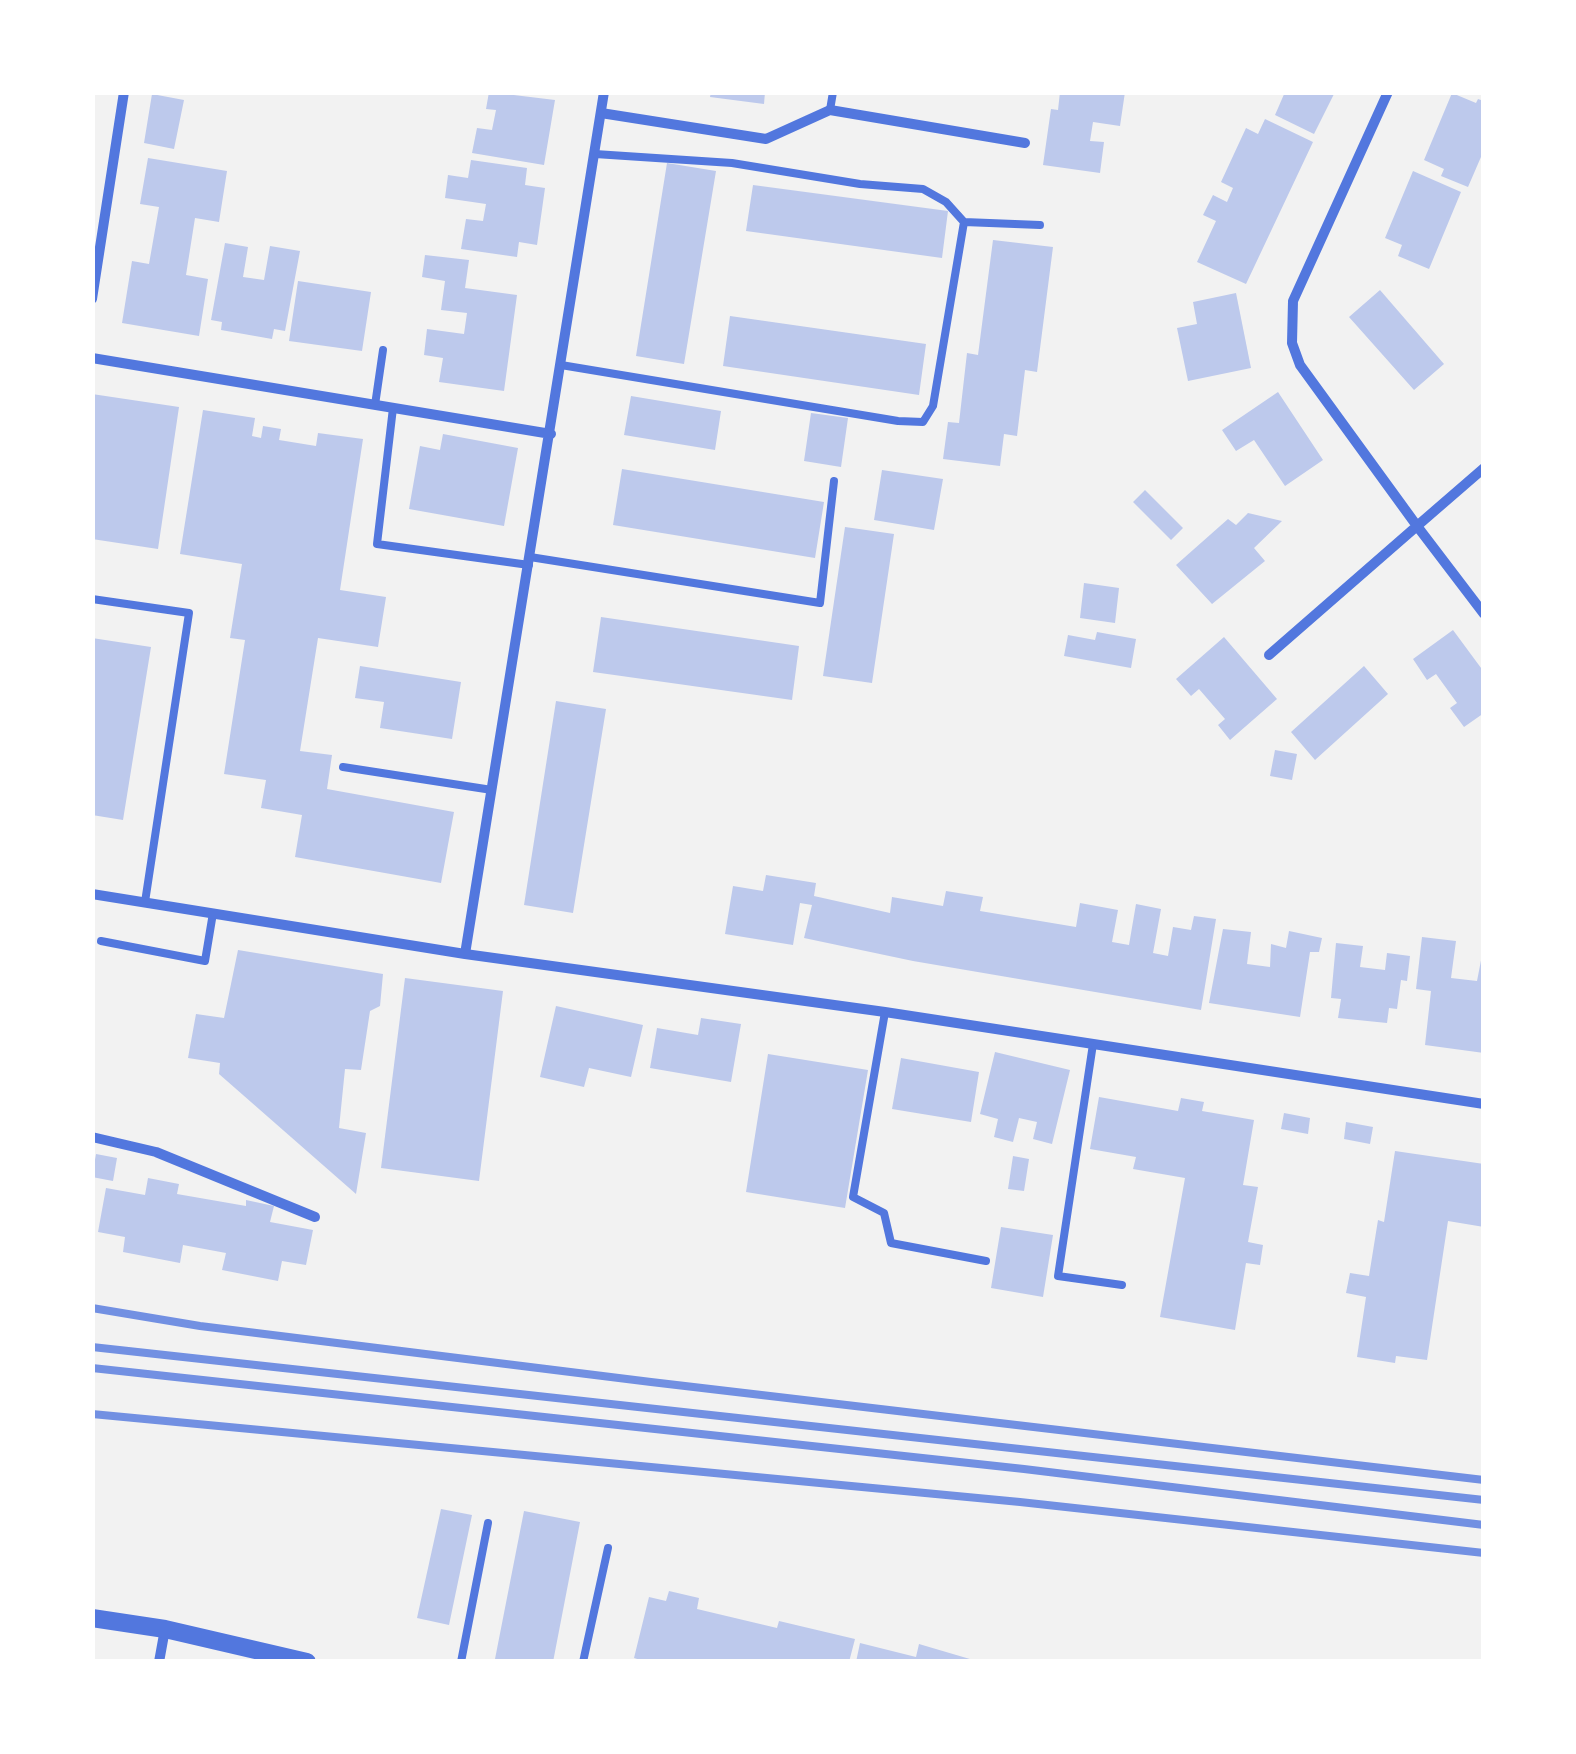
<!DOCTYPE html>
<style>
body{margin:0}
#map{position:relative;width:1576px;height:1754px;overflow:hidden;background:#f2f2f2;font-family:Poppins,sans-serif}
canvas{display:block}
.frame{position:absolute;inset:0;border:95px solid #fff;pointer-events:none}
</style>
<div id="map">
<canvas width="1576" height="1754"></canvas>
<div class="frame"></div>
</div>
<script>
const context = document.querySelector('canvas').getContext('2d');
context.lineJoin = 'round';
function paint(path, color) {
  context.fillStyle = color;
  context.fill(path, 'evenodd');
}
function poly(rows) {
  const path = new Path2D();
  for (const r of rows) {
    path.moveTo(r[0], r[1]);
    for (let i = 2; i < r.length; i += 2) path.lineTo(r[i], r[i + 1]);
  }
  return path;
}
function strokePath(path, color, width, dash) {
  context.strokeStyle = color;
  context.lineWidth = width;
  context.lineCap = dash ? 'butt' : 'round';
  context.setLineDash(dash || []);
  context.stroke(path);
}
const building = poly([
 [489,92,555,100,544,165,472,153,477,128,492,130,496,110,486,109],
 [711,92,765,92,764,104,710,97],
 [1060,92,1125,92,1120,126,1093,122,1090,141,1104,142,1100,173,1043,165,1051,109,1058,110],
 [1285,92,1335,92,1314,134,1275,115],
 [1452,93,1476,103,1478,99,1484,101,1484,150,1468,187,1441,176,1444,169,1424,160],
 [152,94,184,100,174,149,144,143],
 [1265,119,1313,142,1246,284,1197,262,1216,221,1203,215,1213,195,1227,202,1233,188,1221,182,1246,128,1258,134],
 [148,158,227,171,219,222,195,218,186,275,208,279,199,336,122,323,132,261,149,264,159,207,140,204],
 [471,160,527,168,525,185,545,188,537,245,519,242,517,257,461,249,466,219,483,221,486,204,445,198,448,175,468,178],
 [667,163,716,171,684,364,636,356],
 [1413,171,1461,192,1429,269,1398,256,1402,245,1385,238],
 [753,185,948,211,942,258,746,231],
 [993,240,1053,247,1037,372,1025,370,1017,436,1004,434,1000,466,943,459,948,422,959,423,967,353,978,355],
 [225,243,248,247,243,277,264,280,270,246,300,251,285,331,274,329,272,339,221,330,222,322,211,320],
 [425,255,469,260,465,288,517,295,504,391,439,382,443,358,424,355,427,329,464,334,467,313,441,310,445,281,422,277],
 [298,281,371,292,362,351,289,341],
 [1380,290,1444,364,1414,390,1349,317],
 [1236,293,1251,368,1188,381,1177,328,1197,324,1193,302],
 [730,316,926,344,919,395,723,366],
 [1278,392,1323,460,1285,486,1254,440,1236,451,1222,430],
 [92,394,179,407,158,549,92,539],
 [631,396,721,411,715,450,624,435],
 [203,410,255,418,252,436,261,438,263,426,281,429,279,440,316,446,318,433,363,439,340,590,386,597,378,647,318,638,300,751,332,755,327,789,454,812,441,883,295,857,302,815,261,808,266,780,224,774,245,640,230,638,242,564,180,554],
 [811,413,848,418,841,467,804,461],
 [443,434,518,448,504,526,409,509,420,446,440,450],
 [622,469,824,502,815,558,613,525],
 [882,470,943,479,934,530,874,520],
 [1145,490,1183,528,1171,540,1133,502],
 [1248,513,1282,521,1254,548,1265,561,1212,604,1176,565,1228,519,1236,525],
 [845,527,894,534,872,683,823,676],
 [1084,583,1119,588,1115,623,1080,618],
 [601,617,799,646,792,700,593,672],
 [1453,630,1484,672,1484,713,1464,727,1450,708,1457,703,1436,674,1427,680,1413,659],
 [1097,632,1136,639,1131,668,1064,656,1068,635,1095,640],
 [1224,637,1277,699,1230,740,1218,725,1225,719,1199,689,1191,696,1176,679],
 [92,638,151,647,123,820,92,815],
 [360,666,461,682,452,739,380,728,384,702,355,698],
 [1364,666,1388,694,1315,760,1291,732],
 [556,701,606,709,573,913,524,905],
 [1275,750,1297,754,1292,780,1270,776],
 [766,875,816,883,814,896,890,913,892,897,943,906,946,891,983,897,980,911,1076,927,1080,903,1118,910,1112,942,1129,945,1136,904,1161,909,1153,953,1168,956,1173,927,1191,930,1194,916,1216,919,1201,1010,913,961,804,938,812,905,800,903,793,945,725,934,733,886,763,891],
 [1223,929,1251,932,1247,964,1270,967,1271,944,1286,948,1289,931,1322,938,1319,952,1310,952,1300,1017,1209,1003],
 [1422,937,1456,941,1451,978,1477,981,1484,945,1484,1053,1425,1045,1431,991,1416,989],
 [1336,943,1363,946,1360,967,1385,970,1387,953,1410,956,1407,981,1401,980,1397,1009,1389,1008,1387,1023,1338,1018,1341,999,1331,998],
 [238,950,383,974,380,1006,370,1011,361,1070,345,1069,339,1128,366,1133,356,1194,219,1074,220,1063,188,1058,196,1014,224,1018],
 [405,978,503,991,479,1181,381,1168],
 [556,1006,643,1025,631,1077,589,1068,584,1087,540,1077],
 [701,1018,741,1024,731,1082,650,1068,657,1028,698,1035],
 [995,1052,1070,1070,1052,1144,1033,1139,1037,1122,1019,1118,1013,1142,994,1137,998,1119,980,1114],
 [768,1054,868,1070,845,1208,746,1192],
 [901,1058,979,1072,971,1122,892,1109],
 [1099,1097,1178,1111,1181,1098,1204,1102,1202,1111,1254,1120,1243,1185,1258,1187,1248,1242,1263,1245,1260,1265,1246,1263,1235,1330,1160,1317,1185,1178,1133,1169,1136,1157,1090,1149],
 [1284,1113,1310,1118,1308,1134,1281,1129],
 [1346,1122,1373,1127,1370,1144,1344,1139],
 [1395,1151,1484,1164,1484,1227,1448,1221,1427,1360,1396,1356,1395,1363,1357,1357,1366,1297,1346,1293,1350,1273,1369,1276,1378,1220,1384,1222],
 [96,1154,117,1158,113,1181,92,1177],
 [1013,1156,1029,1159,1024,1191,1008,1189],
 [148,1178,179,1184,177,1194,246,1206,246,1200,274,1206,270,1222,313,1230,306,1265,282,1261,278,1281,222,1270,226,1253,183,1245,180,1263,123,1252,125,1237,98,1232,106,1188,145,1195],
 [1001,1227,1053,1235,1043,1297,991,1288],
 [441,1509,472,1515,449,1625,417,1618],
 [524,1511,580,1522,553,1662,495,1659],
 [669,1591,699,1598,697,1609,777,1628,779,1621,855,1639,849,1662,647,1662,634,1658,649,1597,666,1601],
 [860,1643,916,1657,919,1644,980,1662,856,1662]
]);
const service = poly([
 [830,110,833,92],
 [964,222,1040,225],
 [561,365,898,421,923,422,933,406,964,222,946,202,923,189,860,184,732,163,595,154],
 [375,405,383,350],
 [393,408,377,544,529,565],
 [530,557,820,603,834,481],
 [92,599,189,613,145,902],
 [343,767,492,790],
 [101,941,205,961,213,913],
 [885,1012,853,1197,884,1213,891,1243,986,1261],
 [1093,1044,1058,1276,1122,1285],
 [461,1662,488,1523],
 [583,1662,608,1548]
]);
const minor = poly([
 [601,113,766,139,830,110,1025,143],
 [92,299,124,92],
 [92,358,551,434],
 [1484,468,1417,526,1484,614],
 [1269,655,1417,526,1300,365,1292,343,1293,301,1388,92],
 [92,894,465,954,885,1012,1484,1104],
 [465,954,604,92],
 [92,1137,156,1152,315,1217],
 [159,1662,165,1629]
]);
const tertiary = poly([
 [92,1618,165,1629,307,1662]
]);
const rail = poly([
 [92,1308,200,1326,651,1382,1484,1480],
 [92,1347,1484,1500],
 [92,1368,1024,1469,1484,1525],
 [92,1414,1020,1502,1484,1553]
]);
paint(building, '#bdc9ec');
strokePath(service, '#5277de', 8);
strokePath(minor, '#5277de', 10);
strokePath(tertiary, '#5277de', 18);
strokePath(rail, '#7290e2', 8);
</script>
